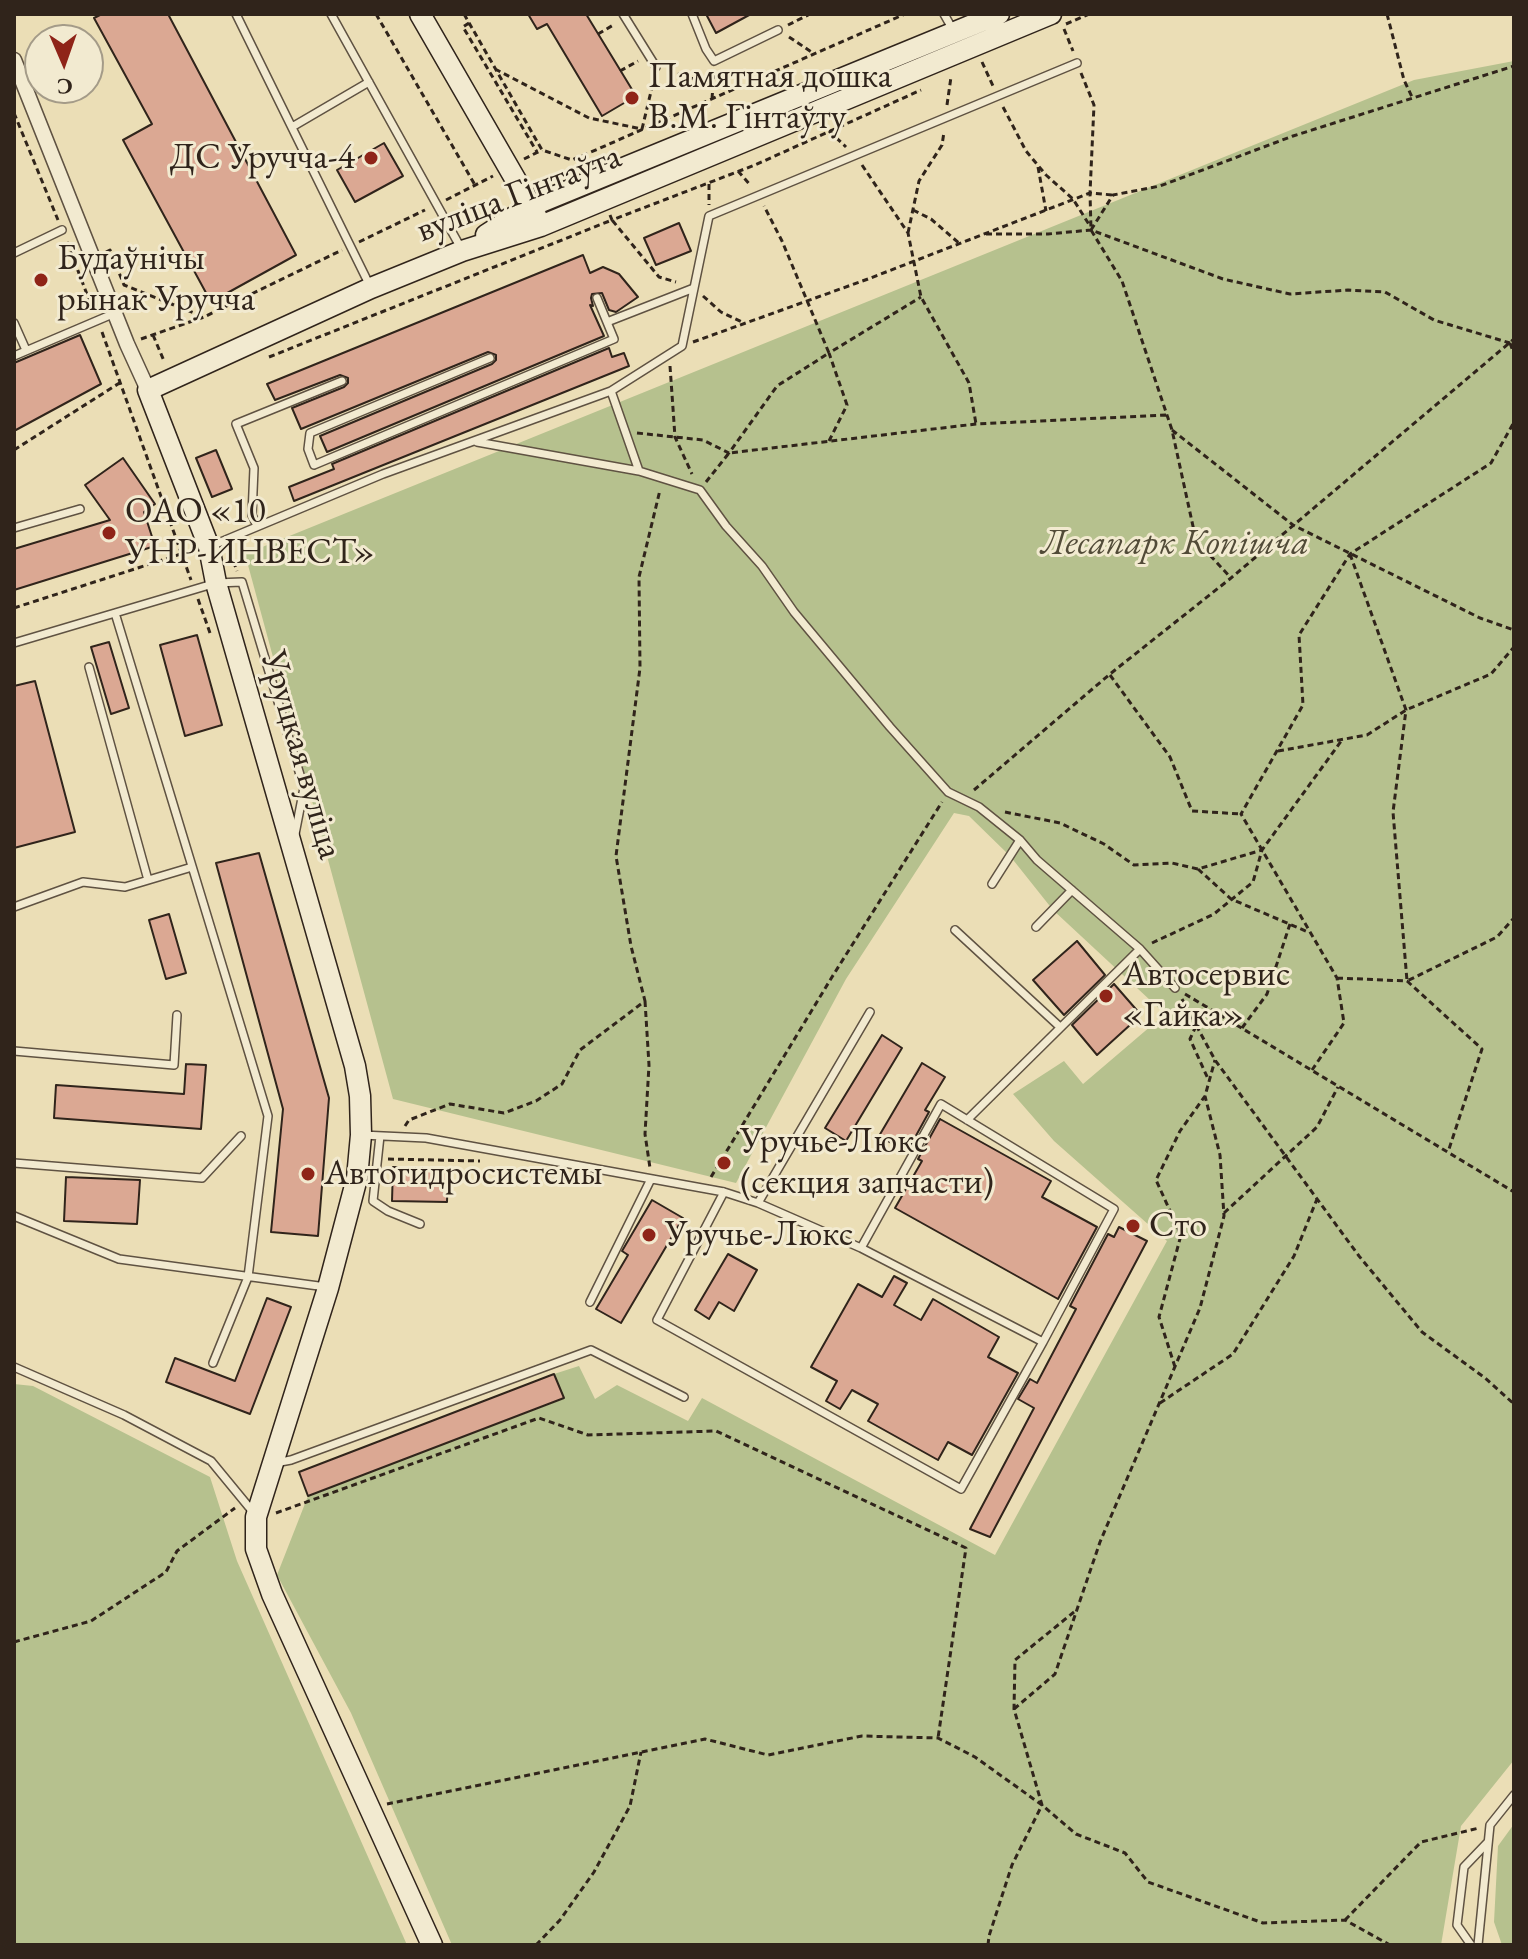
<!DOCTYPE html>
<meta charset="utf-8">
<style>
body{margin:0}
#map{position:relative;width:1528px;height:1959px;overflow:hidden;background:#ebdeb6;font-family:"EB Garamond",serif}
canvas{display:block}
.frame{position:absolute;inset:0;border:16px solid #30241b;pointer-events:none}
.north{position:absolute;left:24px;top:24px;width:80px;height:80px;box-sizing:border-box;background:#f2ead0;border:2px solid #a49b88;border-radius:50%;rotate:178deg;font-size:22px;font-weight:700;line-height:32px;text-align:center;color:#30241b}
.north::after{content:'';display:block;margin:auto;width:28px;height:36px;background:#8f2418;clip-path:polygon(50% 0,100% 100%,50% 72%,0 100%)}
</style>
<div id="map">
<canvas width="1528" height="1959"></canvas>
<div class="frame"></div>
<div class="north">С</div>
</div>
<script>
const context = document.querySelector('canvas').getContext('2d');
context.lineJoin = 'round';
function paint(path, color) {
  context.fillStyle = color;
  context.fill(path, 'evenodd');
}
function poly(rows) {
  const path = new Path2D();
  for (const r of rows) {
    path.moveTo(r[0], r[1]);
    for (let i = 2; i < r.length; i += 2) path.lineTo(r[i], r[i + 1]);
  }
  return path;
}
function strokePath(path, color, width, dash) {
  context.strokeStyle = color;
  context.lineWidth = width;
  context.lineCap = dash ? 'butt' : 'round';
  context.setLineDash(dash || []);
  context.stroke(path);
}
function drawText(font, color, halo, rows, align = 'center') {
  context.font = font + ' "EB Garamond",serif';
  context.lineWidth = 6;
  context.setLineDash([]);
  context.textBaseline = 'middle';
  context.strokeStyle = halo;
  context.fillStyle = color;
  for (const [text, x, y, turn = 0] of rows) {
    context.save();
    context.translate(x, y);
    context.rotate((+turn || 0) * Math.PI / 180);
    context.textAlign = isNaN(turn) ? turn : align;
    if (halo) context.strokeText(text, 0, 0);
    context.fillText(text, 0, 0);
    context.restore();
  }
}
const green = poly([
 [1514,61,1514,1760,1461,1826,1441,1945,452,1945,351,1713,277,1575,308,1496,563,1399,554,1374,579,1366,595,1399,617,1385,688,1421,702,1398,995,1555,1167,1241,1054,1141,1013,1094,1064,1061,1083,1084,1165,1014,1053,910,1010,856,969,816,954,813,846,979,736,1183,393,1099,245,554,1414,80],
 [14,1384,33,1386,210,1477,237,1561,407,1945,14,1945],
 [1514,1824,1514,1944,1502,1945,1494,1922,1498,1846]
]);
const building = poly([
 [102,14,168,14,296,255,211,302,123,140,152,124,94,18,102,14],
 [528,14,586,14,636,96,602,116,547,24,537,29,528,14],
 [706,14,751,14,716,33,706,14],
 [384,143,403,176,355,202,337,170,384,143],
 [679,223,691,251,656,265,644,238,679,223],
 [583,255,590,273,603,267,619,274,638,297,616,312,609,310,602,293,592,294,591,298,593,306,590,305,604,336,327,452,320,436,492,364,496,360,496,355,488,352,301,429,292,408,344,387,348,383,348,378,340,375,275,400,267,384,583,255],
 [80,335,101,384,14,431,14,363,80,335],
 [609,348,612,357,624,353,629,366,294,501,289,487,334,469,332,464,609,348],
 [216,450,232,489,212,497,196,458,216,450],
 [123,458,155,504,144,512,155,546,14,590,14,549,110,520,85,485,123,458],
 [197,635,222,725,185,736,160,645,197,635],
 [109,642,129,708,111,714,91,647,109,642],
 [35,681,75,832,14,848,14,686,35,681],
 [259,853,329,1098,318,1236,271,1232,283,1109,216,863,259,853],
 [169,914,186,973,166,979,149,920,169,914],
 [1077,941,1105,975,1064,1015,1033,980,1077,941],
 [1114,984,1141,1015,1097,1055,1072,1025,1114,984],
 [882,1035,902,1048,846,1141,825,1128,882,1035],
 [922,1063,945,1077,925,1110,929,1112,907,1152,879,1136,922,1063],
 [186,1064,206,1065,201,1129,54,1118,56,1085,184,1094,186,1064],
 [940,1119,1051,1181,1042,1197,1097,1227,1058,1299,895,1208,922,1161,918,1159,940,1119],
 [393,1167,448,1169,447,1202,392,1201,393,1167],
 [66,1177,140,1180,137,1224,64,1221,66,1177],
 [652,1200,683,1218,621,1323,596,1309,628,1255,622,1251,652,1200],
 [1119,1227,1147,1241,990,1537,970,1529,1034,1408,1018,1399,1030,1379,1037,1383,1076,1309,1070,1306,1108,1234,1114,1237,1119,1227],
 [728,1254,757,1270,734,1311,719,1302,709,1319,695,1310,728,1254],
 [894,1276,907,1283,894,1305,921,1320,933,1299,999,1337,988,1357,1018,1373,972,1455,948,1442,938,1460,868,1421,878,1404,852,1390,840,1409,826,1401,837,1381,811,1367,858,1284,882,1297,894,1276],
 [267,1298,291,1307,250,1414,166,1382,175,1358,235,1381,267,1298],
 [554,1374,564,1398,308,1496,299,1472,554,1374]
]);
const path = poly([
 [376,14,475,185],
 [464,14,542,150,572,160,581,156,585,165],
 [1387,14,1404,80,1412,97],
 [469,23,463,27,537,152],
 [1066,24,1089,14],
 [788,25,810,14],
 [1064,29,1073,51],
 [598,34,615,24],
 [789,37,813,53],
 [982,62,993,86],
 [495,69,589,118,642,129,654,79],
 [620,71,638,61],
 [668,71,713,85],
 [1081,73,1094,105,1090,193,1091,230,1122,281,1172,430,1196,540,1231,578],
 [712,99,714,71],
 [947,105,951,77],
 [1003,107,1026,151,1046,175,1073,199,1090,226],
 [14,113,58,220],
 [829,131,846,147],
 [582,156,905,14],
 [524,159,542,150],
 [862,165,908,233,921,297,969,383,976,424],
 [1038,167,1046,211],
 [738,171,751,186],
 [709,184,709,205],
 [446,200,493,176],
 [913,210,931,219,960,244],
 [610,215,612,220,755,165,921,90],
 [1091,230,1113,195,1160,186,1293,136,1514,66],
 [908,233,919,181,942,145,944,132],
 [986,234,1048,234,1091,230,1223,279,1290,294,1348,290,1385,292,1434,320,1510,343,1514,342],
 [67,242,93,310],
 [359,242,425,210],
 [106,252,110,250,124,285,204,317],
 [703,296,721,312,744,323],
 [102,332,191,580],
 [153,335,164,361],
 [141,339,204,317,342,250],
 [693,342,868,279,1090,193,1113,195],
 [1510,343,1514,354],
 [269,357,612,220,659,277,676,282],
 [670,366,675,437,692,474],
 [1172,430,1293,525,1480,618,1514,630],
 [637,433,703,440,729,453,777,386,829,353,782,241,764,206],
 [829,441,847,405,829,353,921,297],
 [14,450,121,382],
 [706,482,729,453,976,424,1167,415],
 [230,552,237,571],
 [1350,554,1406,710,1393,812,1407,981,1497,937,1514,918],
 [198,599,210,633],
 [14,608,181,554],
 [1110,675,1170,757,1192,811,1241,814],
 [1278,751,1367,735,1406,710,1491,674,1514,647],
 [974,790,1110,674,1231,578,1514,339],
 [1005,812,1060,823,1104,844,1134,865,1172,863,1198,869,1262,850],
 [1198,869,1231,899,1308,932],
 [1152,943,1214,914,1253,882,1262,850,1342,740],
 [1337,978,1407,981,1482,1049,1448,1152],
 [1185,994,1514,1192],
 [1182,999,1215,1060,1359,1256,1422,1332,1485,1378,1514,1404],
 [645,1001,649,1065,645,1134,650,1168],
 [1196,1026,1190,1039,1209,1081],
 [1242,1028,1267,994,1290,924],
 [1312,1070,1344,1023,1337,978,1241,814,1303,705,1299,635,1350,554,1491,463,1514,422],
 [405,1126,409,1120,450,1104,504,1113,536,1101,562,1084,580,1050,645,1001,631,946,616,856,640,668,639,577,660,490],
 [388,1159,480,1161],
 [711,1177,832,977,942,802],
 [1224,1213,1317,1127,1338,1087],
 [1175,1367,1159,1317,1181,1235,1156,1180,1180,1131,1205,1096,1215,1060],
 [1160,1403,1233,1354,1294,1256,1317,1199],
 [276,1513,539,1418,588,1435,716,1431,966,1548,938,1738],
 [14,1642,91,1621,166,1572,177,1551,235,1508],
 [1014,1709,1055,1674,1100,1542,1200,1308,1224,1216,1220,1155,1205,1096],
 [387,1804,705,1739,768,1755,862,1736,938,1738,975,1757,1042,1805,1076,1834,1125,1853,1148,1882,1263,1923,1345,1920,1390,1945],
 [1345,1920,1421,1842,1479,1828],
 [536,1945,560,1920,594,1872,630,1806,641,1752],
 [988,1945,989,1936,1012,1865,1042,1805,1014,1709,1015,1660,1074,1612]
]);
const lane = poly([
 [236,14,370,286],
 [331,14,462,250],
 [623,14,656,67],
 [692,14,706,49,714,61,778,30],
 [944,14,953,30],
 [292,127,369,82],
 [14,253,62,230],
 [607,322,694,288],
 [14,323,26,350],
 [14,356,115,313],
 [490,358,310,433,308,449,314,465,614,339,597,298],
 [611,391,639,471],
 [477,442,639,471,700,490,726,526,762,566,794,612,890,727,948,792,979,807,1020,840,1037,860,1140,949,1175,988],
 [257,526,252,515,254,468,236,424,342,381],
 [14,528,80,509],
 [211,546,383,474,611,391,682,346,709,216,1077,63],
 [115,613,268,1116,248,1277,213,1363],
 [14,643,216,583,242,582,304,788,295,834],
 [89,667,148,880],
 [992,884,1020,840],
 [14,907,83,882,125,887,192,867],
 [1036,927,1072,890],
 [955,930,1060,1027],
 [14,1051,174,1065,177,1015],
 [967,1120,1140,949],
 [362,1135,426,1138,724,1192,758,1203,861,1248,1043,1342,961,1489,657,1320,724,1192],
 [380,1136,373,1201,388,1211,420,1224],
 [14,1163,202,1178,241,1136],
 [758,1203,870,1012],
 [14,1216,119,1259,326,1287],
 [861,1248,941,1104,1114,1209,1043,1342],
 [590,1302,651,1179],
 [14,1367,124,1415,211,1461,253,1512],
 [275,1463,291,1460,591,1350,684,1397],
 [1471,1945,1457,1925,1464,1867,1488,1842],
 [1478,1945,1490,1825,1514,1795]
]);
const street = poly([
 [14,60,127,344,148,390]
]);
const secondary = poly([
 [420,14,536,215],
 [486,235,531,206,999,14],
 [432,1945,272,1594,256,1549,256,1517,328,1288,357,1178,361,1135,360,1096,355,1066,216,583,209,547,148,390,371,288,462,251,541,226,1051,14]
]);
const markers = [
 [632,98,8,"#8f2418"],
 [371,158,8,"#8f2418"],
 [41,280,8,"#8f2418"],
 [109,533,8,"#8f2418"],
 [1106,996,8,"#8f2418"],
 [724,1163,8,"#8f2418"],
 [308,1174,8,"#8f2418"],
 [1133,1226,8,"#8f2418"],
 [649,1235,8,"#8f2418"]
];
const poiNames = [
 ["Памятная дошка",648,77],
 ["В.М. Гінтаўту",648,118],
 ["ДС Уручча-4",355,158,"right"],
 ["Будаўнічы",57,259],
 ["рынак Уручча",57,300],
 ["ОАО «10",125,512],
 ["УНР-ИНВЕСТ»",125,553],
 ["Автосервис",1122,975],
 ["«Гайка»",1122,1016],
 ["Уручье-Люкс",740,1142],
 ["(секция запчасти)",740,1183],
 ["Автогидросистемы",324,1174],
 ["Сто",1149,1226],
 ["Уручье-Люкс",665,1235]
];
const streetNames = [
 ["вуліца Гінтаўта",519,194,-21],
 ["Уруцкая вуліца",301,755,74]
];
const parkNames = [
 ["Лесапарк Копішча",1175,544]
];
paint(green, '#b6c18e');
paint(building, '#dba893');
strokePath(building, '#30241b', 2);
strokePath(lane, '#5f5242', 10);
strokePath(street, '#5f5242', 17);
strokePath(secondary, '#30241b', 23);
strokePath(path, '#30241b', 3, [6, 4]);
strokePath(lane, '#f2ead0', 7);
strokePath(street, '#f2ead0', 14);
strokePath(secondary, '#f2ead0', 20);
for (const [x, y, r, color] of markers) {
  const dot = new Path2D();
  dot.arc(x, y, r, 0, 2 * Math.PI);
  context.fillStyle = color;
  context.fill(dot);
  strokePath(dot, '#f2ead0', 3);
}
drawText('36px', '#30241b', '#f2ead0', poiNames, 'left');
drawText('36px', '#30241b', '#f2ead0', streetNames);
drawText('italic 36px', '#524b38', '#f2ead0', parkNames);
</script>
